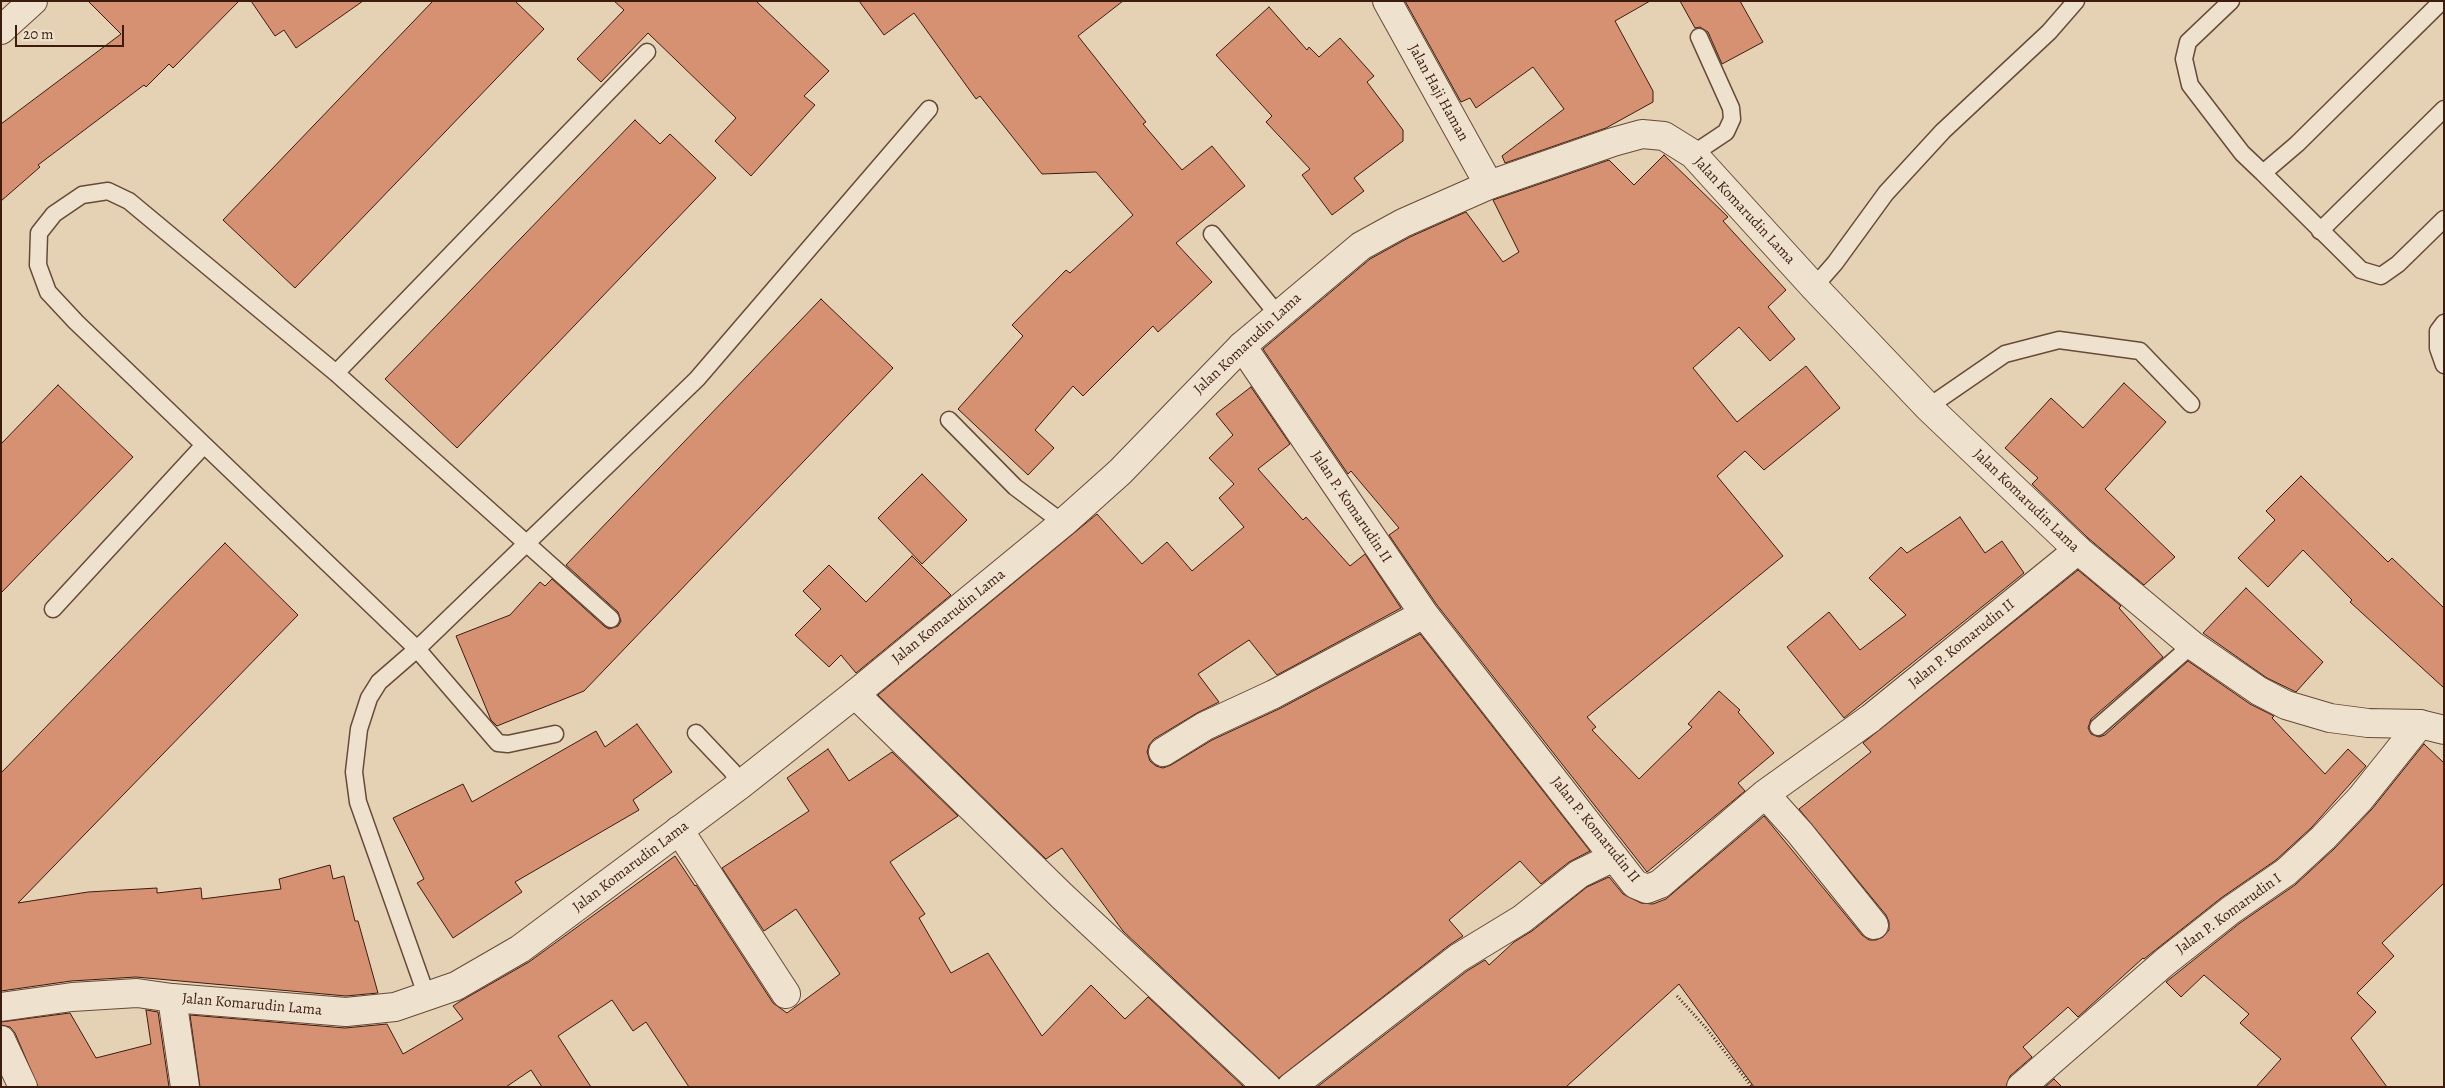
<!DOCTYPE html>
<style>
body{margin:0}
#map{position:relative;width:2445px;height:1088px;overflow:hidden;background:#e5d2b5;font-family:Alegreya,serif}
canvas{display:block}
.frame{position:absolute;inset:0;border:2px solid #3d1c0d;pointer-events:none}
.scale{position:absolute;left:15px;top:25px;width:109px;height:22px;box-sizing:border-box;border:2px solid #3d1c0d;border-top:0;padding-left:6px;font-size:15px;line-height:18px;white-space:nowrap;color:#3d1c0d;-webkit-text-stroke:4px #eee2cf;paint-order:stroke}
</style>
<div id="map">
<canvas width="2445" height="1088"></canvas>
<div class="frame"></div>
<div class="scale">20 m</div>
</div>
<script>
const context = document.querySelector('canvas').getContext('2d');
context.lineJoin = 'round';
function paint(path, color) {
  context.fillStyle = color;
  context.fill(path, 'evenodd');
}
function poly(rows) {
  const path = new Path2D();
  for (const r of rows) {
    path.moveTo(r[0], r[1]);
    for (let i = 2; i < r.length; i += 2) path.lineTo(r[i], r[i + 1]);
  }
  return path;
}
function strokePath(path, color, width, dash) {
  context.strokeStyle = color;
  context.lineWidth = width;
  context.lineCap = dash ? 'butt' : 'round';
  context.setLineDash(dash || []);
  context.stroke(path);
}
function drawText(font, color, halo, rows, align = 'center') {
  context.font = font + ' Alegreya,serif';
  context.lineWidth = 4;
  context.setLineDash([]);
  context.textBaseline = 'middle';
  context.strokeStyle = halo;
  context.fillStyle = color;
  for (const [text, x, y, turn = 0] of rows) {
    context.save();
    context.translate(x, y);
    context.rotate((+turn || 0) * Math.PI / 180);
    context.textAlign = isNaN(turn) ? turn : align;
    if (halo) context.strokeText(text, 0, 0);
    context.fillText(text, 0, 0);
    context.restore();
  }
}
const building = poly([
 [88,1,239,1,173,68,169,64,146,87,144,85,38,165,40,167,1,201,1,124,121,34,88,1],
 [251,1,363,1,296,48,284,30,275,36,251,1],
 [433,1,515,1,544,29,295,288,223,220,433,1],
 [614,1,756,1,829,71,804,96,815,105,751,176,715,141,736,118,648,33,601,82,577,59,624,10,614,1],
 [859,1,1123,1,1078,36,1146,122,1143,124,1182,170,1212,146,1245,186,1176,243,1212,282,1158,332,1153,326,1083,396,1073,386,1035,430,1054,448,1028,475,958,409,1023,336,1012,325,1066,270,1070,273,1133,215,1096,172,1042,174,980,96,976,99,914,13,884,35,859,1],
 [1405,1,1650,1,1615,21,1653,91,1653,102,1606,128,1505,163,1502,156,1564,109,1533,67,1476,108,1470,98,1461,102,1405,1],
 [1680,1,1740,1,1763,42,1722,64,1708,32,1700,27,1695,28,1680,1],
 [1269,7,1307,50,1309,47,1319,57,1340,38,1374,76,1367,82,1403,130,1403,141,1354,178,1364,191,1332,215,1302,175,1310,169,1266,122,1272,116,1216,55,1269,7],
 [635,120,660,144,670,134,716,178,457,448,385,379,635,120],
 [1664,155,1728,217,1723,221,1786,290,1768,307,1795,339,1770,361,1739,327,1693,368,1737,422,1806,366,1840,408,1764,470,1745,451,1717,476,1783,556,1587,717,1596,727,1592,730,1639,779,1692,727,1688,724,1719,691,1740,710,1738,712,1774,753,1738,783,1745,791,1647,872,1437,605,1389,535,1399,528,1351,471,1348,474,1263,349,1370,259,1410,237,1466,212,1503,262,1519,252,1493,200,1609,160,1634,185,1664,155],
 [821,299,893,368,584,691,497,726,491,720,456,636,510,615,540,582,545,586,552,579,604,626,609,629,618,626,621,621,618,612,566,565,821,299],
 [2124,383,2166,422,2105,489,2175,557,2144,585,2088,538,2032,484,2038,478,2005,448,2051,398,2083,428,2124,383],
 [58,385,133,457,1,593,1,444,58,385],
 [1251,387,1290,444,1258,469,1303,520,1306,517,1350,566,1365,554,1401,608,1277,675,1249,640,1198,674,1219,702,1197,713,1154,739,1149,745,1147,752,1150,761,1156,766,1163,768,1171,765,1212,740,1281,708,1420,634,1590,851,1569,862,1541,884,1520,861,1449,920,1463,936,1448,946,1279,1078,1123,931,1062,848,1046,859,878,695,1097,514,1142,564,1167,542,1192,571,1244,527,1219,498,1234,484,1209,458,1233,435,1216,414,1251,387],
 [922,474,967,520,922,564,878,518,922,474],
 [2301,476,2388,562,2392,558,2444,608,2444,688,2350,602,2352,600,2303,550,2268,587,2238,558,2275,520,2266,511,2301,476],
 [1960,517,1985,553,2002,541,2024,573,1844,718,1787,647,1829,612,1860,650,1906,615,1869,578,1901,547,1907,553,1960,517],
 [225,543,298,615,18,903,88,892,157,888,157,893,201,888,202,899,281,889,279,879,330,865,333,879,344,876,355,921,358,921,378,993,346,996,136,977,71,981,1,991,1,773,225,543],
 [912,556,951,595,856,673,841,655,829,667,795,635,821,609,803,591,829,565,866,602,912,556],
 [2078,570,2121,606,2119,608,2163,657,2091,719,2088,728,2091,734,2099,737,2105,735,2188,661,2250,704,2274,716,2272,718,2325,774,2348,749,2366,766,2312,827,2276,860,2221,898,2144,959,2143,958,2078,1017,2068,1007,2023,1047,2032,1057,2010,1076,2006,1087,1754,1087,1679,984,1566,1087,1317,1087,1467,971,1485,960,1489,965,1514,942,1532,931,1587,887,1609,877,1623,894,1641,903,1653,904,1666,899,1764,816,1862,935,1869,940,1876,940,1883,937,1889,930,1889,922,1886,915,1799,809,1871,752,1863,743,2078,570],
 [2246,588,2323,662,2296,692,2267,678,2203,633,2246,588],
 [637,724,672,772,633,800,639,810,515,882,522,892,453,938,417,883,424,879,393,818,463,784,472,802,596,731,605,747,637,724],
 [2424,744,2444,763,2444,883,2382,943,2394,956,2357,993,2376,1012,2351,1038,2387,1087,2256,1087,2281,1059,2240,1023,2249,1014,2204,975,2181,997,2166,982,2240,923,2295,885,2334,849,2372,809,2424,744],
 [828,749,849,781,892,752,958,816,890,862,925,914,919,918,951,973,988,953,1042,1036,1091,985,1125,1019,1148,997,1244,1087,689,1087,646,1022,633,1031,612,1000,558,1036,591,1087,542,1087,531,1070,506,1087,200,1087,190,1015,345,1028,387,1024,403,1054,463,1019,453,1006,459,1002,529,962,675,856,695,886,696,885,773,1003,787,1013,840,974,796,909,764,931,722,868,809,811,787,778,828,749],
 [146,1010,158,1012,169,1087,38,1087,15,1033,10,1027,1,1025,1,1022,70,1013,96,1058,151,1044,146,1010],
 [2054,1079,2062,1087,2045,1087,2054,1079]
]);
const path = poly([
 [1677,996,1707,1029,1752,1087]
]);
const service = poly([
 [2231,1,2188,42,2184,59,2190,85,2242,153,2263,173,2297,144,2442,1],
 [1693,154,1726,132,1732,119,1731,108,1699,37],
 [2263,173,2361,270,2381,276,2398,264,2444,219],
 [2320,231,2444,109],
 [1212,234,1278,315],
 [1814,287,1835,263,1886,193,1943,131,2049,32,2076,1],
 [2444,323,2438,331,2438,348,2444,365],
 [336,373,647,52],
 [1928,407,2005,354,2059,340,2140,351,2191,404],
 [949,420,1015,487,1063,523],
 [53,609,204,445],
 [2098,727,2192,645],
 [696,733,732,771,740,785],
 [555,734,508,744,498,743,417,649,76,322,48,292,38,265,39,233,54,214,82,195,108,191,129,201,336,373,611,619],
 [427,997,358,802,354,772,359,729,369,698,379,682,417,649,697,379,929,109]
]);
const minor = poly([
 [1387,1,1489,185],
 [1,30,33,1],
 [1242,346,1424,614,1635,884,1647,889,1660,884,1765,794,1871,718,2078,550],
 [855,694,1062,896,1267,1087],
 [1163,752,1205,726,1274,694,1424,614],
 [1765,794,1800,833,1874,925],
 [679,830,786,994],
 [172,998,185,1087],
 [1,1040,23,1087],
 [1291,1087,1458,958,1522,919,1579,874,1614,857],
 [2021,1087,2165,962,2231,910,2286,872,2323,838,2360,799,2420,724]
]);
const tertiary = poly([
 [1,1007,72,997,137,993,172,998,346,1012,395,1007,456,986,520,949,740,785,855,694,1063,523,1120,472,1242,346,1361,246,1403,223,1489,185,1613,142,1642,134,1664,136,1693,154,1814,287,1928,407,2078,550,2192,645,2259,691,2286,705,2330,718,2368,723,2420,724,2444,730]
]);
const streetNames = [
 ["Jalan Haji Haman",1438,93,61],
 ["Jalan Komarudin Lama",1744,211,47],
 ["Jalan Komarudin Lama",1248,344,-43],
 ["Jalan Komarudin Lama",2026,501,44],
 ["Jalan P. Komarudin II",1351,507,56],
 ["Jalan Komarudin Lama",949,617,-39],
 ["Jalan P. Komarudin II",1962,644,-39],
 ["Jalan P. Komarudin II",1595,830,51],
 ["Jalan Komarudin Lama",631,867,-37],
 ["Jalan P. Komarudin I",2229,914,-36],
 ["Jalan Komarudin Lama",252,1005,5]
];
paint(building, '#d69173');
strokePath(building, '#3d1c0d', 1);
strokePath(service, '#674a37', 19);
strokePath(minor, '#674a37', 30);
strokePath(tertiary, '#674a37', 30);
strokePath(path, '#3d1c0d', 3, [1, 2.5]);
strokePath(service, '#eee2cf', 16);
strokePath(minor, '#eee2cf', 28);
strokePath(tertiary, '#eee2cf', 28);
drawText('15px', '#3d1c0d', '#eee2cf', streetNames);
</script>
